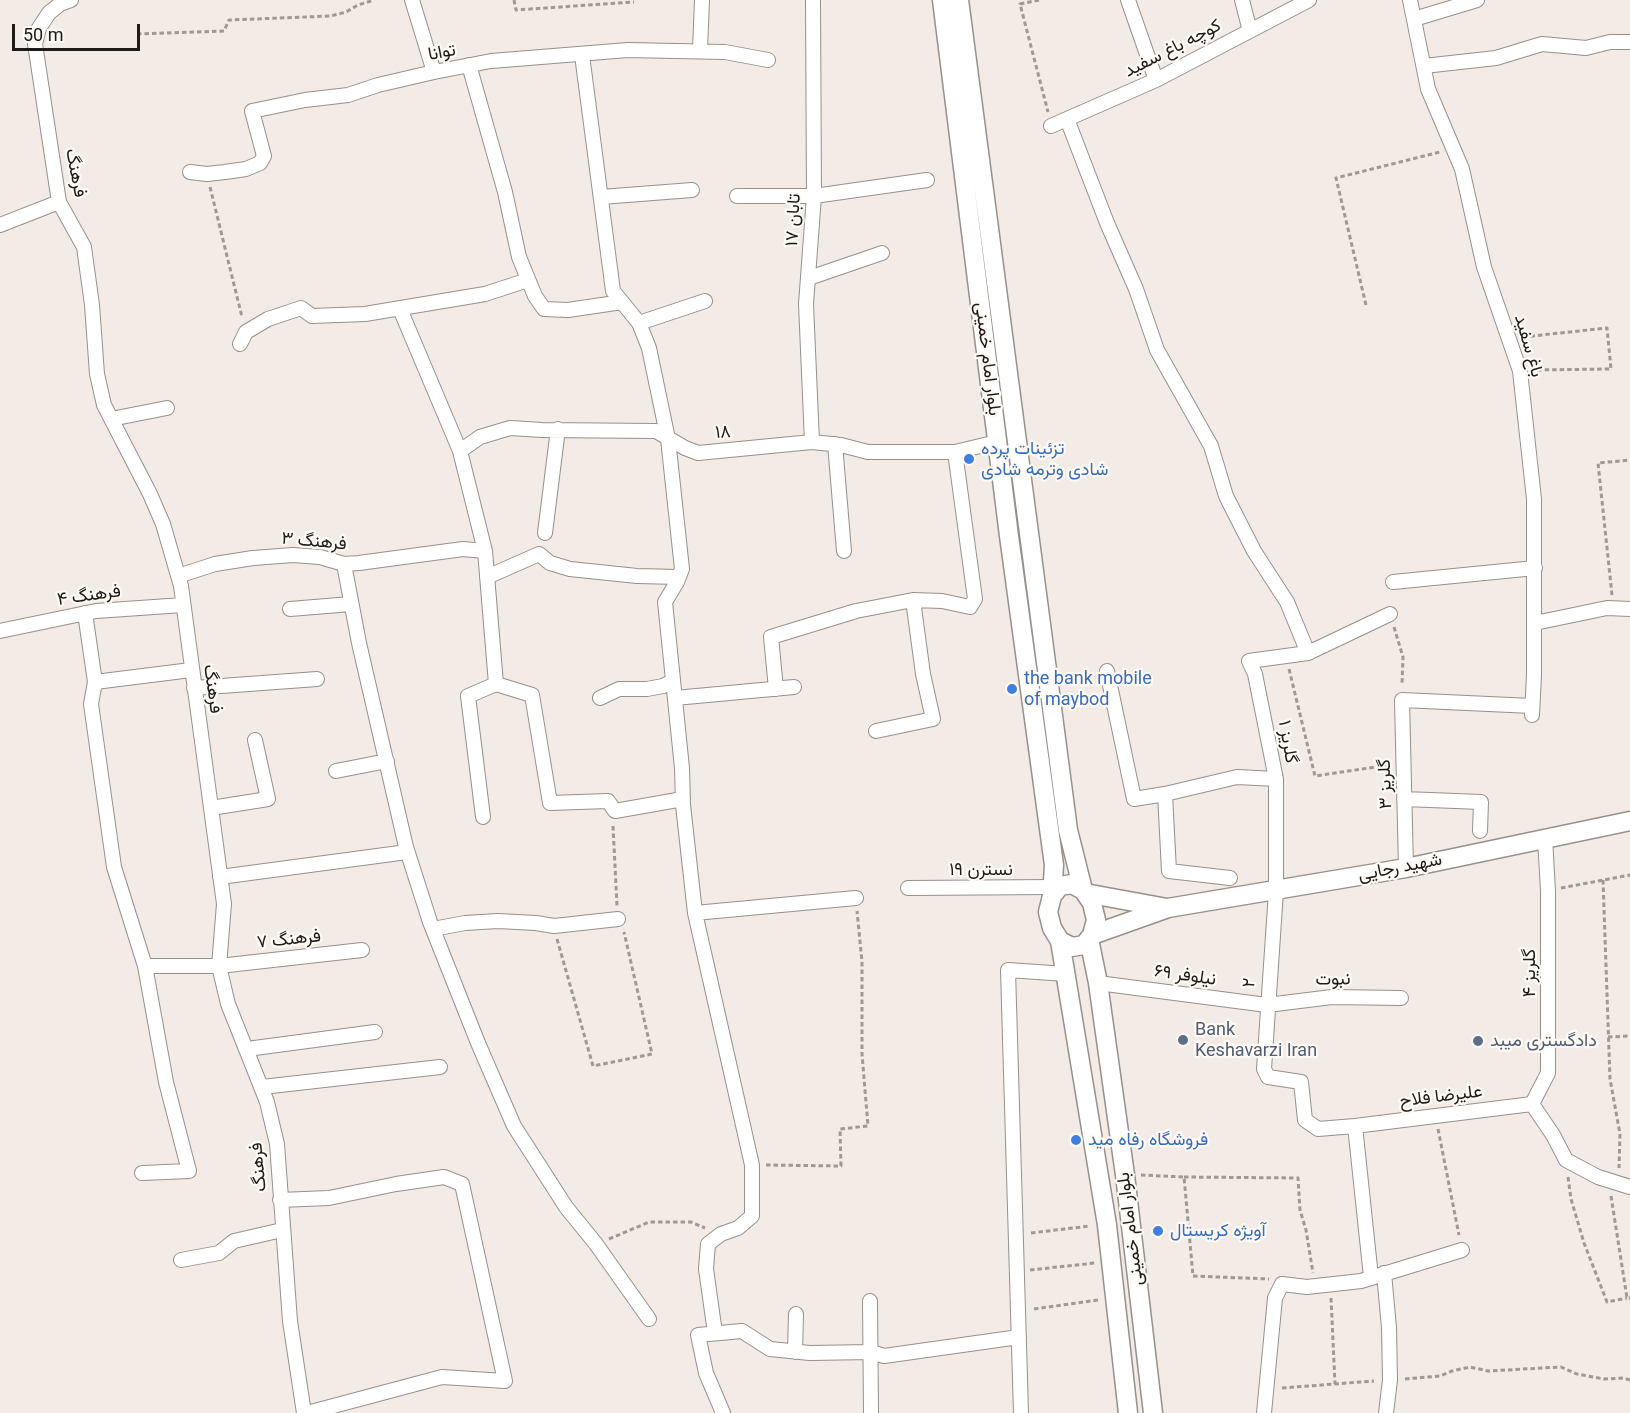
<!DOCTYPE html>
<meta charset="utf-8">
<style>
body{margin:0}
#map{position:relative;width:1630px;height:1413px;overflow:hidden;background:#f2ebe6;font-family:Roboto,sans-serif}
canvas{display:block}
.scale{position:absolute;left:12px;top:24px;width:128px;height:27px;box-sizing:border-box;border:3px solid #1d1a18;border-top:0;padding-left:8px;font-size:18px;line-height:21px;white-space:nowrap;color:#1d1a18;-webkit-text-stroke:4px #fff9f4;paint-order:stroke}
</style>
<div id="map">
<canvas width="1630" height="1413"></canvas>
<div class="scale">50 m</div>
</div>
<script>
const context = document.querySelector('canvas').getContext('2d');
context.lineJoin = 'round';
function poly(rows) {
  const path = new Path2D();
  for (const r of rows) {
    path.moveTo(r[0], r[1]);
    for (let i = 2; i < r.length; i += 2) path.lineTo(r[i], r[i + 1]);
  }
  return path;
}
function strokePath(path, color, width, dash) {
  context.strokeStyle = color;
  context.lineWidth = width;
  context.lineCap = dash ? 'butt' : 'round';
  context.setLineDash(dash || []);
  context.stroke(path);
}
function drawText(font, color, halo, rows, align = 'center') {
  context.font = font + ' Roboto,Vazirmatn,sans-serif';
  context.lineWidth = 4.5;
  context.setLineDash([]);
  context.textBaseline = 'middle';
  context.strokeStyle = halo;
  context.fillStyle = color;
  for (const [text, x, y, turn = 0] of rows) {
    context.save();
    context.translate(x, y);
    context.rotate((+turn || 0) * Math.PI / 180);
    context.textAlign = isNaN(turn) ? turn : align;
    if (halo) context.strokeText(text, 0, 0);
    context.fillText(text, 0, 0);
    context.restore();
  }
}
const path = poly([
 [514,0,516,10,634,2],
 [1039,0,1020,4,1048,112],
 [137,34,224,31,229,20,331,16,346,12,358,5,374,0],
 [210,187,242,317],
 [1366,305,1336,178,1440,152],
 [1523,337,1607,328,1611,369,1534,370],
 [1612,595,1598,463,1630,460],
 [1394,627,1403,657,1402,685],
 [1289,669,1315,776,1389,765],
 [613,826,617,906],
 [1603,880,1610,1079,1620,1134,1619,1168],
 [1561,888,1630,875],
 [557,939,593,1066,652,1054,624,932],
 [1608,1037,1630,1036],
 [1438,1129,1459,1235],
 [766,1165,841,1166,840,1129,868,1126,862,1054,862,962,857,911],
 [1141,1175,1184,1177,1193,1276,1269,1279],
 [1184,1177,1298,1178,1300,1210,1306,1230,1313,1273],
 [1568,1177,1571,1199,1584,1243,1607,1302,1627,1298],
 [1611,1196,1627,1298,1630,1298],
 [1031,1233,1090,1226],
 [609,1239,649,1222,691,1222,705,1228],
 [1030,1270,1095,1263],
 [1331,1298,1335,1384],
 [1034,1309,1098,1300],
 [1405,1379,1440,1376,1452,1371,1470,1367,1488,1371,1561,1367,1577,1374,1604,1379,1623,1378,1630,1380],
 [1282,1388,1374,1381]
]);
const street = poly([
 [71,0,60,4,49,13,39,28,35,44,59,202,84,247,92,305,97,374,104,405,150,494,163,524,181,586,224,904,219,966,228,1004,267,1102,277,1144,290,1321,304,1413],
 [412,0,434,72],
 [1128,0,1156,80],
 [1242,0,1250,31],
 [1410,0,1428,89,1462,169,1484,267,1520,371,1534,499,1534,675,1532,715],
 [1414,19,1477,0],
 [700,50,702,0],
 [582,55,613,291,639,323,649,348,668,439,682,569,677,582,665,602,682,768,683,805,695,913,752,1165,752,1216,738,1228,721,1234,708,1244,706,1269,715,1333],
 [469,65,505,192,519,257,535,296,544,309,568,310,622,302],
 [1424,66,1496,58,1542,44,1586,48,1610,42,1630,42],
 [1067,119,1107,223,1136,289,1157,350,1211,446,1226,496,1254,551,1287,602,1308,653],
 [1051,126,1156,80,1309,0],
 [190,172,207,174,225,172,246,169,260,163,264,156,252,111,305,100,348,95,378,85,434,72,491,61,628,50,725,52,768,60],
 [737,196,814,196,927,180],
 [601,197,692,190],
 [0,225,59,202],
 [809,278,882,253],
 [400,309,460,451,485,551,496,684,532,695,550,803,608,801,615,811,683,799],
 [639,323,705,301],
 [240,344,246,332,268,319,301,308,312,316,365,314,485,294,528,280],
 [111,419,167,408],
 [812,442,806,304,814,196,813,0],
 [835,444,844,551],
 [460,451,480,437,510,428,542,430,656,431,685,448,698,453,812,442,841,445,868,452,955,452,997,442],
 [545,533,558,429],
 [344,564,359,643,406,847,430,922,478,1043,514,1126,566,1207,596,1244,649,1319],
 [178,576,215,564,253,558,293,555,320,557,344,564,359,563,463,549,485,551],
 [487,577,539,554,550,563,570,569,637,576,679,577],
 [1393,582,1535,568],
 [290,609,351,604],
 [85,613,95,682,91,704,114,867,145,966,219,966,362,950],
 [1535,623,1607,608,1630,609],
 [0,631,96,611,183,605],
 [1107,671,1134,799,1165,794,1237,777,1276,779],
 [95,682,191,670],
 [194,688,317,679],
 [776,689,771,637,856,611,913,600,942,601,970,607,975,599,955,452],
 [600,698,619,689,647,689,663,686,673,681],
 [675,698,794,687],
 [876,731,933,719,923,674,913,600],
 [336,771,387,761],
 [1165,794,1169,871,1230,878],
 [1404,799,1481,802,1480,831],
 [211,808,268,799,255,740],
 [483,817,468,696,496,684],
 [1406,868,1402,700,1532,706],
 [220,877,407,852],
 [908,888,1053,887],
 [695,913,856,898],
 [433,929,465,923,498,921,536,923,554,926,618,919],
 [1098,983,1267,1005,1332,997,1401,998],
 [247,1049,375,1032],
 [262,1087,440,1067],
 [1532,1104,1548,1073,1548,891,1545,838],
 [1532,1104,1553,1135,1566,1160,1598,1177,1630,1187],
 [1355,1126,1532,1104],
 [142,1173,189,1171,166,1082,145,966],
 [280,1200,329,1198,396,1184,444,1177,462,1184,505,1381,442,1377,307,1413],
 [181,1260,219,1253,234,1241,282,1230],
 [1384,1273,1389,1328,1390,1380,1386,1413],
 [1371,1277,1355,1126,1318,1129,1305,1120,1301,1082,1268,1077,1264,1069,1276,891,1276,779,1255,674,1249,661,1308,653,1390,614],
 [870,1301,871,1413],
 [795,1352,796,1314],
 [723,1413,706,1373,698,1335,742,1331,770,1349,810,1353,871,1352,884,1356,1019,1337],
 [1021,1413,1008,970,1066,974],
 [1264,1413,1275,1298,1282,1284,1307,1287,1361,1281,1462,1250]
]);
const secondary = poly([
 [942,0,1009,536,1054,865,1052,896],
 [959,0,1068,830,1083,890],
 [1072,884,1083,890,1092,903,1096,920,1092,935,1084,945,1072,947,1060,941,1052,928,1048,912,1052,896,1060,886,1072,884],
 [1085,893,1167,908],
 [1092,935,1168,908,1406,868,1630,821],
 [1089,939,1098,983,1125,1175,1153,1413],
 [1060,941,1107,1225,1128,1413]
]);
const markers = [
 [969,459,6,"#3f7fe0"],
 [1012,689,6,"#3f7fe0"],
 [1183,1040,6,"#5c6f8a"],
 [1478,1041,6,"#5c6f8a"],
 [1076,1140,6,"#3f7fe0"],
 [1158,1231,6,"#3f7fe0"]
];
const streetNames = [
 ["کوچه باغ سفید",1173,49,-27],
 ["توانا",442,53,-11],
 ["فرهنگ",75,173,79],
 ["تابان ۱۷",794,220,-87],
 ["باغ سفید",1528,346,74],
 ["بلوار امام خمینی",987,359,83],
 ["۱۸",723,433,-4],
 ["فرهنگ ۳",314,542,5],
 ["فرهنگ ۴",89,596,-8],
 ["فرهنگ",212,689,82],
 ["گلریز ۱",1287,742,80],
 ["گلریز ۳",1386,784,-92],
 ["شهید رجایی",1400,868,-11],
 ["نسترن ۱۹",981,870],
 ["فرهنگ ۷",289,940,-6],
 ["گلریز ۴",1530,973,-90],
 ["نیلوفر ۶۹",1185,976,8],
 ["نبوت",1333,980,-1],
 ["۲",1250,983,-85],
 ["علیرضا فلاح",1441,1097,-7],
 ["فرهنگ",259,1167,-95],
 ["بلوار امام خمینی",1131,1229,-97]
];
const shopNames = [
 ["تزئینات پرده",981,449],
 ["شادی وترمه شادی",981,470],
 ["the bank mobile",1024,679],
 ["of maybod",1024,700],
 ["فروشگاه رفاه مید",1088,1140],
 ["آویژه کریستال",1170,1231]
];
const serviceNames = [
 ["Bank",1195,1030],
 ["Keshavarzi Iran",1195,1051],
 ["دادگستری میبد",1490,1041]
];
strokePath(street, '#97908b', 16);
strokePath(secondary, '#97908b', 21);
strokePath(path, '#9e9995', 3, [4.5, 3]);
strokePath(street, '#fff', 14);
strokePath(secondary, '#fff', 18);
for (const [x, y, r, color] of markers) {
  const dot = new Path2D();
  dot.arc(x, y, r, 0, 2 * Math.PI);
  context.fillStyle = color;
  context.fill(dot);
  strokePath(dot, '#fff9f4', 2);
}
drawText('18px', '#1d1a18', '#fff9f4', streetNames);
drawText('18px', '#366cbe', '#fff9f4', shopNames, 'left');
drawText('18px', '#4e5e75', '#fff9f4', serviceNames, 'left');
</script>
